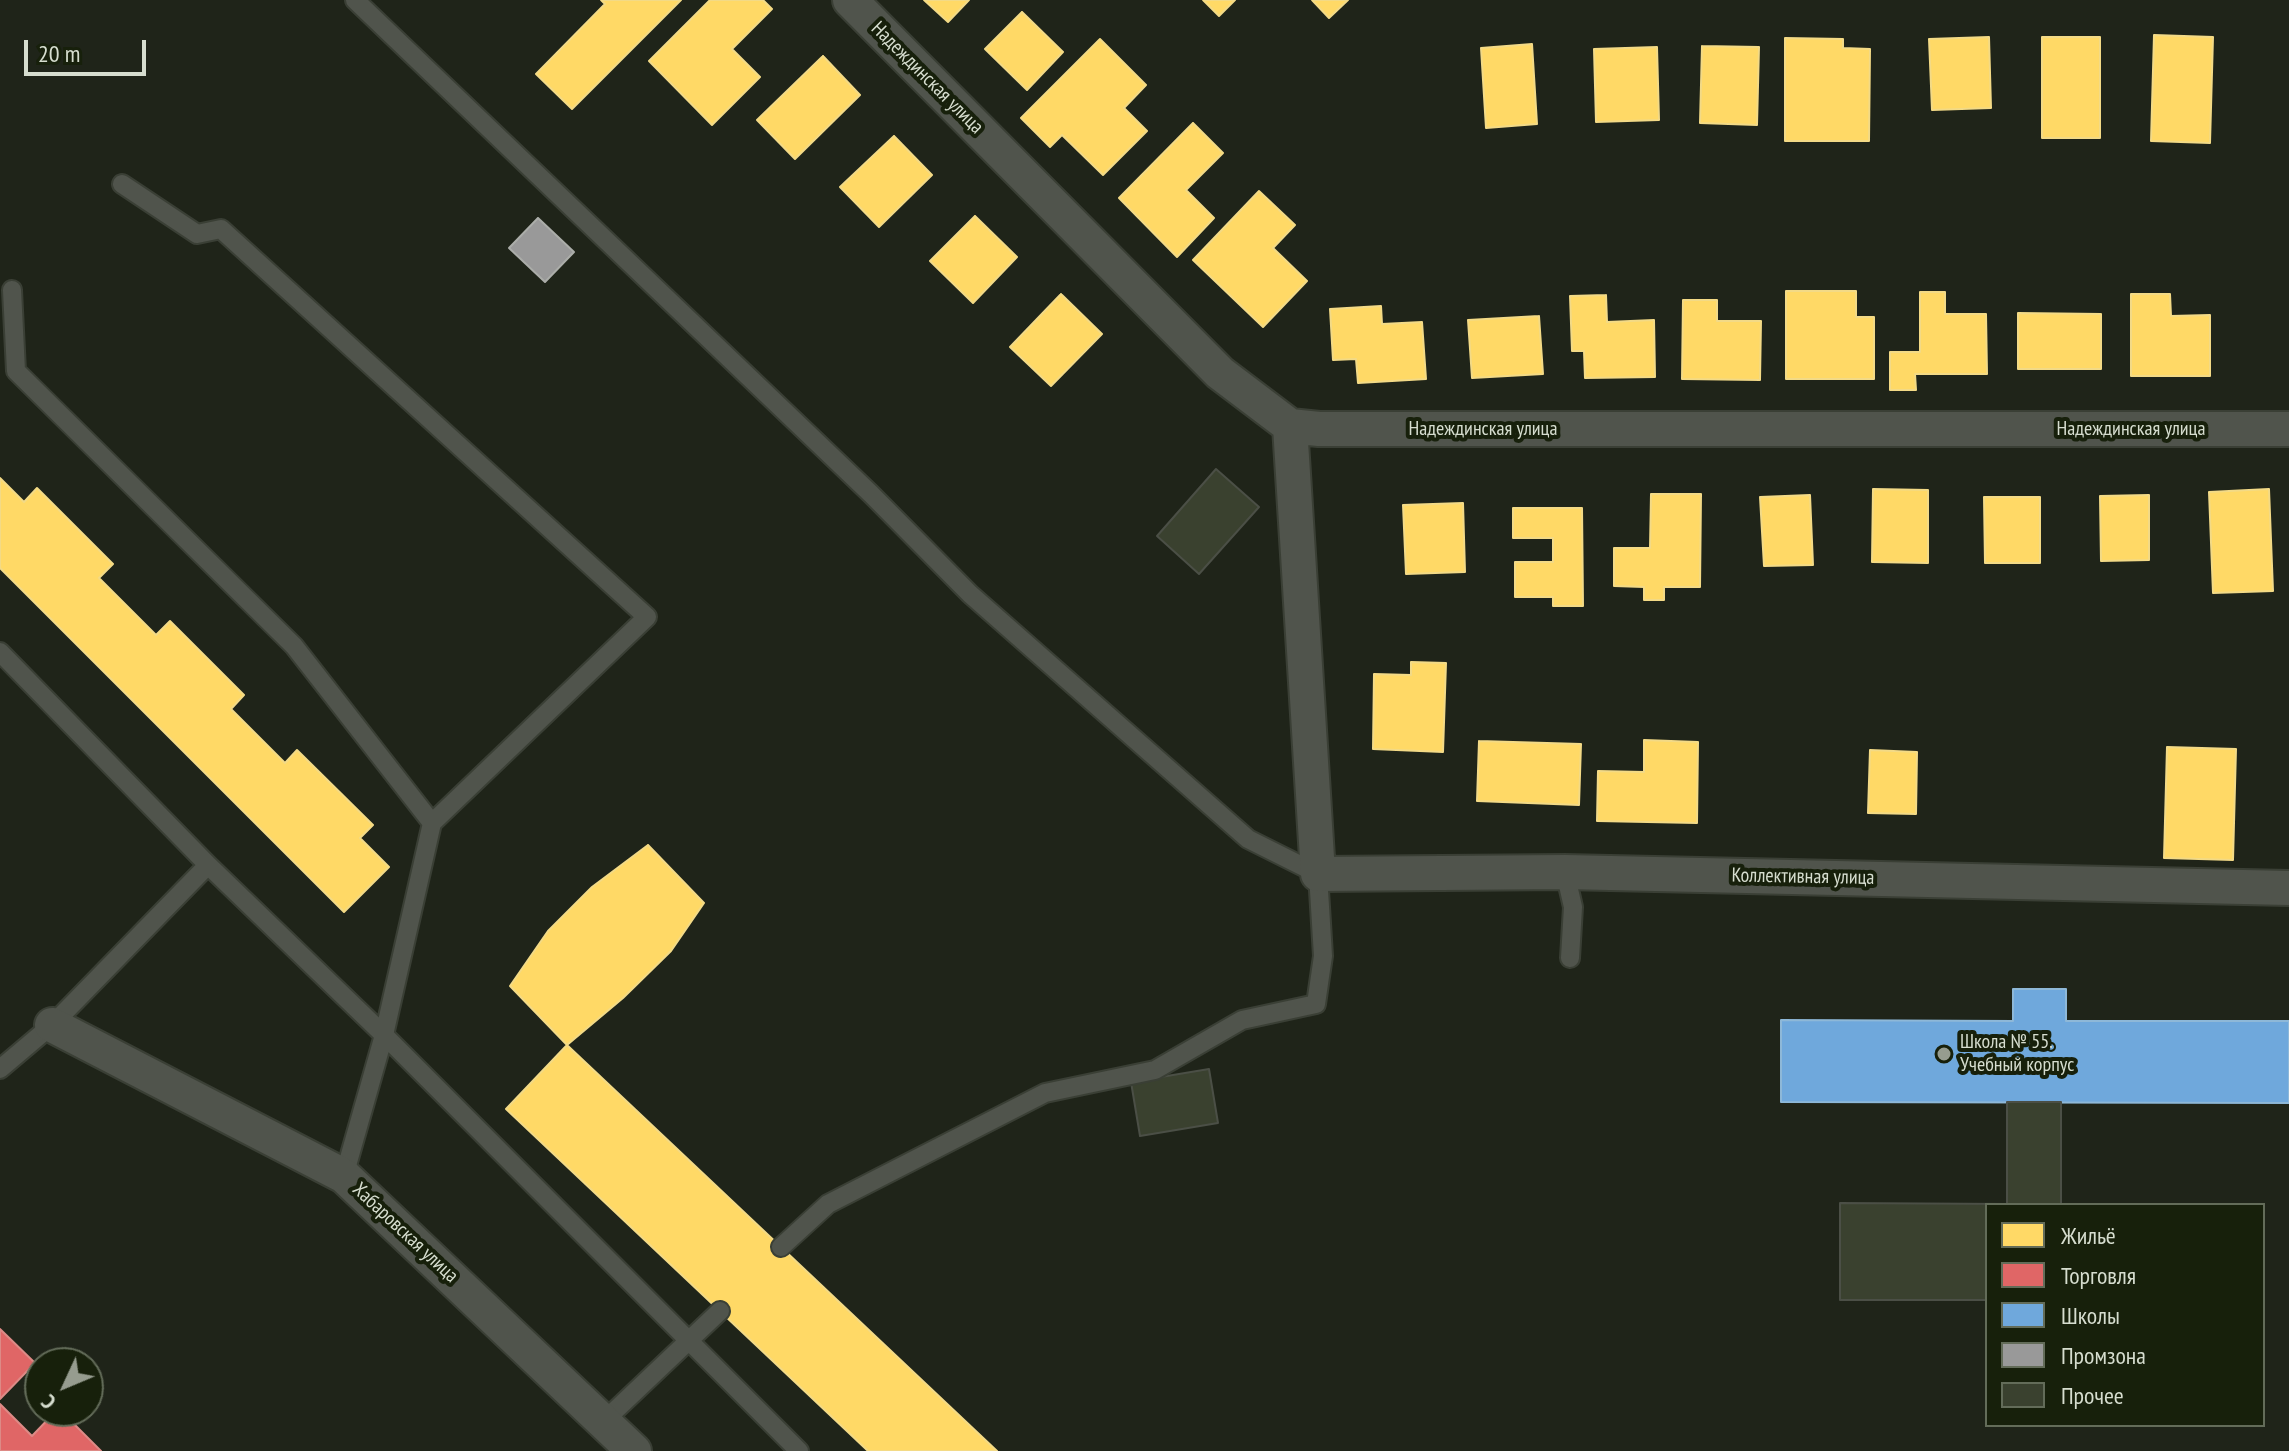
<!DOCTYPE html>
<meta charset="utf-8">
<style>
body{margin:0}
#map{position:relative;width:2289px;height:1451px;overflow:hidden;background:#1f2419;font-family:"PT Sans Narrow",sans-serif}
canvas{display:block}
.legend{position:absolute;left:1985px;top:1203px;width:280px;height:224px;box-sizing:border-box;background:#17200b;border:2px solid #636c59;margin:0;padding:10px 14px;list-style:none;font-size:24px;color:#d6ddcf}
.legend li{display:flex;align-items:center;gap:16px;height:40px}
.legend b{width:40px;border:2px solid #636c59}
.north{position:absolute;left:24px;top:1347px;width:80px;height:80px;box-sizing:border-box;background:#17200b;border:2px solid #636c59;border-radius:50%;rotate:226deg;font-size:22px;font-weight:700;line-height:32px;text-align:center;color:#d6ddcf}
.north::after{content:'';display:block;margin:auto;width:28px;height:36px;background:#969c8f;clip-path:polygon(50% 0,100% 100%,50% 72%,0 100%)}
.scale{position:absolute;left:24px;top:40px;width:122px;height:36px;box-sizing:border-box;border:4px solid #d6ddcf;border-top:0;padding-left:10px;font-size:24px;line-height:28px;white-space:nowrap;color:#d6ddcf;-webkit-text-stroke:6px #17200b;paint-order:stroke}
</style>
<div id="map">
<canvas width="2289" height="1451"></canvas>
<ul class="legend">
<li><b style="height:22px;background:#ffd966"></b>Жильё</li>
<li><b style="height:22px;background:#e06666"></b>Торговля</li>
<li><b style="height:22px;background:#6fa8dc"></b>Школы</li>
<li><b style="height:22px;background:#999"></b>Промзона</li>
<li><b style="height:22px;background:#3a412f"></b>Прочее</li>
</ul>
<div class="north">С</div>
<div class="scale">20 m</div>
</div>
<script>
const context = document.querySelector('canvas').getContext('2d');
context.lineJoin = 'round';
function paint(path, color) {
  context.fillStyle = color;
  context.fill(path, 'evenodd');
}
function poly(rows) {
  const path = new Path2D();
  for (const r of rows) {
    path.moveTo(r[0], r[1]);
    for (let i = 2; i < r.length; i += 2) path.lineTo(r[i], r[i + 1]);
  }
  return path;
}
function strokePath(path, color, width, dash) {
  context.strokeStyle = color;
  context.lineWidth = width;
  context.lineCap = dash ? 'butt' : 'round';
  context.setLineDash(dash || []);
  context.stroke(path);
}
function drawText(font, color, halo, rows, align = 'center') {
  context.font = font + ' "PT Sans Narrow",sans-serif';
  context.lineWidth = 8;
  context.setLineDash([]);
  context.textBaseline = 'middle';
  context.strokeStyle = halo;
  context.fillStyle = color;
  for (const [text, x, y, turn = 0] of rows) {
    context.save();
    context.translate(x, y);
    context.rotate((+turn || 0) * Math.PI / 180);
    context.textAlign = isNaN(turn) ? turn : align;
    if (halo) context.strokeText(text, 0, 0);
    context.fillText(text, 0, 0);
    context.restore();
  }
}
const homes = poly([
 [601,0,681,0,572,109,536,74,605,4,601,0],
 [710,0,763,0,772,9,732,49,760,77,712,125,649,61,710,0],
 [924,0,969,0,948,22,924,0],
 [1203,0,1235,0,1219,16,1203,0],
 [1312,0,1348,0,1329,18,1312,0],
 [1022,12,1063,52,1027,90,985,49,1022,12],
 [2154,35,2213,37,2210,143,2151,141,2154,35],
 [1989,37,1991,108,1932,110,1929,39,1989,37],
 [2042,37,2100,37,2100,138,2042,138,2042,37],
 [1785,38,1843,39,1843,48,1870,49,1869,141,1785,141,1785,38],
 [1100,39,1146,85,1124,108,1147,131,1103,175,1062,135,1050,147,1021,118,1100,39],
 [1532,44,1537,124,1486,128,1481,48,1532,44],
 [1702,46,1759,47,1757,125,1700,123,1702,46],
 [1657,47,1659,120,1596,122,1594,49,1657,47],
 [823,56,860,95,795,159,757,120,823,56],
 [1193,123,1223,153,1186,190,1214,218,1177,257,1119,198,1193,123],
 [894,136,932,175,879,227,840,187,894,136],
 [1259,191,1295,225,1273,248,1307,281,1263,327,1193,260,1259,191],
 [975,216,1017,257,973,303,930,261,975,216],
 [1786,291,1856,291,1856,317,1874,317,1874,379,1786,379,1786,291],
 [1920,292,1945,292,1945,314,1986,314,1987,374,1915,374,1916,390,1890,390,1890,352,1920,352,1920,292],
 [1061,294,1102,334,1051,386,1010,347,1061,294],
 [2131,294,2170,294,2171,316,2210,315,2210,376,2131,376,2131,294],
 [1606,295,1607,322,1654,320,1655,377,1585,378,1584,351,1572,351,1570,296,1606,295],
 [1683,300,1717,300,1717,321,1761,321,1760,380,1682,379,1683,300],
 [1381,306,1382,324,1422,322,1426,379,1358,383,1356,359,1333,360,1330,309,1381,306],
 [2018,313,2101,314,2101,369,2018,369,2018,313],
 [1539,316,1543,374,1472,378,1468,320,1539,316],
 [0,478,24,502,37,488,113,564,99,578,156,635,170,621,244,695,231,709,285,763,297,750,373,825,360,838,389,867,344,912,0,568,0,478],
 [1873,489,1928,490,1928,563,1872,562,1873,489],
 [2269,489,2273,591,2213,593,2209,492,2269,489],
 [1651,494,1701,494,1700,587,1664,587,1664,600,1644,600,1644,587,1614,586,1614,548,1650,548,1651,494],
 [1810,495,1813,565,1764,566,1760,497,1810,495],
 [2149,495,2149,560,2101,561,2100,496,2149,495],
 [1984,497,2040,497,2040,563,1985,563,1984,497],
 [1463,503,1465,572,1406,574,1403,505,1463,503],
 [1513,508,1582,508,1583,606,1553,606,1553,597,1515,597,1515,562,1553,562,1553,538,1513,538,1513,508],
 [1411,662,1446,663,1443,752,1373,749,1374,674,1411,675,1411,662],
 [1644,740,1698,742,1697,823,1597,821,1598,771,1644,772,1644,740],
 [1479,741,1581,744,1579,805,1477,801,1479,741],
 [2167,747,2236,749,2233,860,2164,858,2167,747],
 [1870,750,1917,752,1916,814,1868,813,1870,750],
 [648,845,704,903,671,951,623,998,567,1045,510,986,548,931,592,887,648,845],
 [567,1045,997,1451,868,1451,506,1109,567,1045]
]);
const shops = poly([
 [0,1329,35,1363,0,1399,0,1329],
 [0,1404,32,1436,56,1411,61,1411,101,1451,0,1451,0,1404]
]);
const schools = poly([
 [2013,989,2066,989,2066,1021,2289,1021,2289,1103,1781,1102,1781,1020,2013,1021,2013,989]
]);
const industry = poly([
 [538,218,574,252,545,282,509,248,538,218]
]);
const building = poly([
 [1216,469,1259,507,1199,574,1157,536,1216,469],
 [1209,1069,1218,1123,1140,1136,1131,1082,1209,1069],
 [2007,1102,2061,1102,2061,1204,2136,1205,1987,1205,1987,1300,1840,1300,1840,1203,2007,1204,2007,1102]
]);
const service = poly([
 [355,0,871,494,970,594,1248,839,1318,874,1323,956,1316,1004,1242,1020,1155,1070,1045,1093,828,1204,781,1247],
 [122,184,197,234,221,229,647,617,432,823],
 [12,290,16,371,294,646,432,823,384,1035,799,1451],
 [0,652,208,865,384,1035,344,1176],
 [1565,872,1573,907,1570,958],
 [0,1069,52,1025,208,865],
 [604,1421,720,1311]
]);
const minor = poly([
 [850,0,1220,373,1290,426,1319,429,2289,429],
 [1290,426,1318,874,1565,872,2289,888],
 [52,1025,344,1176,634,1451]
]);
const markers = [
 [1944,1054,8,"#969c8f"]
];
const streetNames = [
 ["Надеждинская улица",927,78,45],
 ["Надеждинская улица",1483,429],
 ["Надеждинская улица",2131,429],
 ["Коллективная улица",1803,877,1],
 ["Хабаровская улица",405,1233,43]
];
const poiNames = [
 ["Школа № 55.",1960,1042],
 ["Учебный корпус",1960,1065]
];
paint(homes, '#ffd966');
strokePath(homes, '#f3da86', 2);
paint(shops, '#e06666');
strokePath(shops, '#dd8a86', 2);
paint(schools, '#6fa8dc');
strokePath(schools, '#8eb8d8', 2);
paint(industry, '#999');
strokePath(industry, '#abada9', 2);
paint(building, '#3a412f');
strokePath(building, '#4b4f46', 2);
strokePath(service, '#3a3f35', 22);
strokePath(minor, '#3a3f35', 38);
strokePath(service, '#50544c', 18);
strokePath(minor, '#50544c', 34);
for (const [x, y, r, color] of markers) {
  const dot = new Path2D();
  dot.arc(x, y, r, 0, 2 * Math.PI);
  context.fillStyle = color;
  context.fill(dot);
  strokePath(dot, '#17200b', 3);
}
drawText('20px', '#d6ddcf', '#17200b', streetNames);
drawText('20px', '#d6ddcf', '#17200b', poiNames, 'left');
</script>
